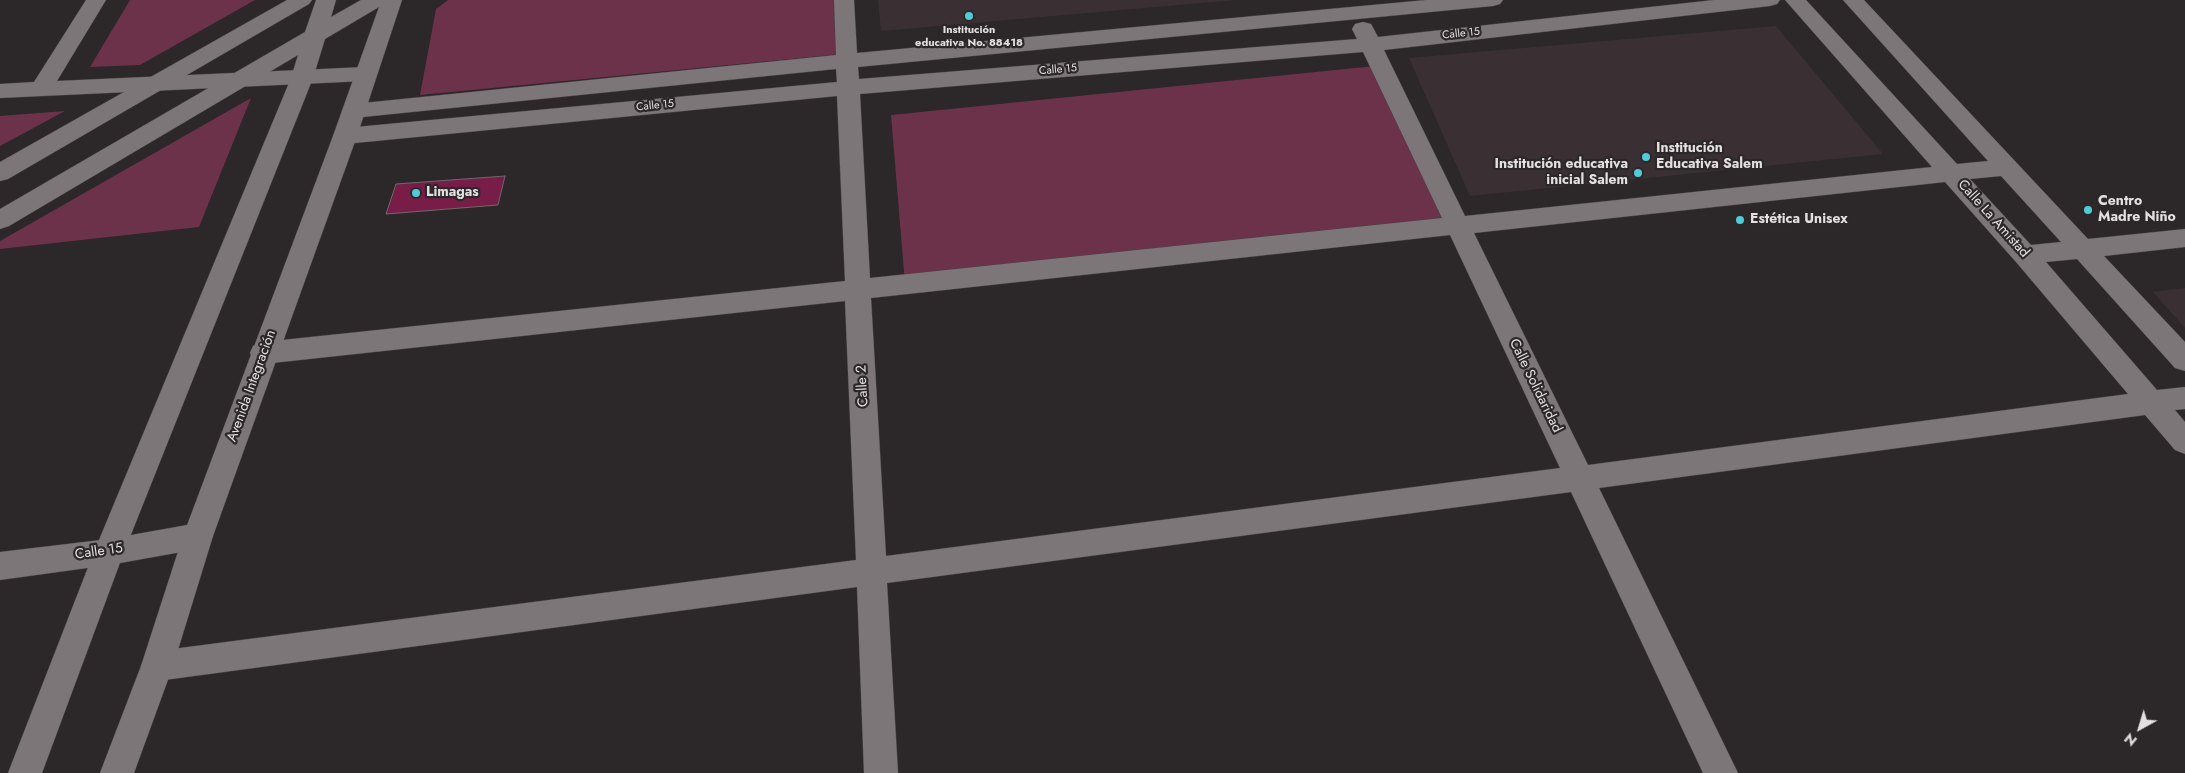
<!DOCTYPE html>
<meta charset="utf-8">
<style>
body{margin:0}
#map{position:relative;width:2185px;height:773px;overflow:hidden;background:#2c2729;font-family:Jost,sans-serif}
canvas{display:block}
.north{position:absolute;left:2115px;top:703px;width:50px;height:50px;-webkit-text-stroke:4px #2c2729;paint-order:stroke;rotate:219deg;font-size:14px;font-weight:700;line-height:20px;text-align:center;color:#e3e0e1}
.north::after{content:'';display:block;margin:auto;width:18px;height:22px;background:#e3e0e1;clip-path:polygon(50% 0,100% 100%,50% 72%,0 100%)}
</style>
<div id="map">
<canvas width="2185" height="773"></canvas>
<div class="north">N</div>
</div>
<script>
const context = document.querySelector('canvas').getContext('2d');
context.lineJoin = 'round';
function paint(path, color) {
  context.fillStyle = color;
  context.fill(path, 'evenodd');
}
function poly(rows) {
  const path = new Path2D();
  for (const r of rows) {
    path.moveTo(r[0], r[1]);
    for (let i = 2; i < r.length; i += 2) path.lineTo(r[i], r[i + 1]);
  }
  return path;
}
function strokePath(path, color, width, dash) {
  context.strokeStyle = color;
  context.lineWidth = width;
  context.lineCap = dash ? 'butt' : 'round';
  context.setLineDash(dash || []);
  context.stroke(path);
}
function drawText(font, color, halo, rows, align = 'center') {
  context.font = font + ' Jost,sans-serif';
  context.lineWidth = 4.5;
  context.setLineDash([]);
  context.textBaseline = 'middle';
  context.strokeStyle = halo;
  context.fillStyle = color;
  for (const [text, x, y, turn = 0] of rows) {
    context.save();
    context.translate(x, y);
    context.rotate((+turn || 0) * Math.PI / 180);
    context.textAlign = isNaN(turn) ? turn : align;
    if (halo) context.strokeText(text, 0, 0);
    context.fillText(text, 0, 0);
    context.restore();
  }
}
const built = poly([
 [878,0,1236,0,881,31],
 [1776,26,1883,154,1470,196,1409,58],
 [2185,288,2185,328,2153,292]
]);
const green = poly([
 [130,0,255,0,140,65,90,67],
 [448,0,839,0,842,54,420,95,436,9],
 [1375,66,1451,228,905,284,891,115],
 [251,98,199,227,0,249,0,241],
 [65,111,0,146,0,116]
]);
const building = poly([
 [505,176,498,205,386,214,396,184,505,176]
]);
const street = poly([
 [86,0,106,0,57,81,365,67,373,69,376,74,373,79,365,81,0,98,0,84,34,82,86,0],
 [834,0,854,0,857,53,1426,0,1503,0,1500,4,1493,6,858,67,859,79,1357,39,1352,29,1355,24,1363,22,1371,24,1378,37,1714,0,1780,0,1777,4,1770,6,1384,50,1465,216,1932,167,1785,0,1806,0,1957,164,1988,161,1843,0,1864,0,2088,239,2185,229,2185,247,2104,256,2185,342,2185,371,2175,368,2077,259,2046,262,2157,390,2185,387,2185,409,2175,410,2185,422,2185,454,2175,450,2145,415,1599,488,1738,773,1703,773,1571,492,887,583,898,773,864,773,857,587,157,681,146,677,141,666,146,655,157,651,856,560,845,301,263,364,253,360,250,353,253,346,263,342,845,281,837,96,345,144,337,141,333,136,337,131,345,128,837,82,836,69,353,118,345,116,342,111,345,106,353,104,836,55,834,0],
 [1363,52,1442,218,870,278,860,94,1363,52],
 [2001,176,2061,242,2031,245,1970,179,2001,176],
 [1945,182,2016,262,2128,394,1588,465,1474,233,1945,182],
 [1450,235,1560,468,886,556,871,298,1450,235],
 [198,523,209,527,213,536,209,545,198,549,109,565,0,580,0,552,109,539,198,523]
]);
const secondary = poly([
 [287,0,312,0,309,4,8,179,0,181,0,162,287,0],
 [316,0,336,0,331,17,361,0,402,0,357,136,213,536,173,666,134,773,100,773,141,666,183,536,333,136,379,7,325,39,313,78,124,552,42,773,8,773,94,552,291,78,298,55,9,226,0,229,0,209,305,32,316,0]
]);
const markers = [
 [969,16,5,"#52cbd9"],
 [1646,157,5,"#52cbd9"],
 [1638,173,5,"#52cbd9"],
 [416,193,5,"#52cbd9"],
 [2088,210,5,"#52cbd9"],
 [1740,220,5,"#52cbd9"]
];
const farPoinames = [
 ["Institución",969,30],
 ["educativa No. 88418",969,43]
];
const farStreetnames = [
 ["Calle 15",1461,34,-6],
 ["Calle 15",1058,70,-5],
 ["Calle 15",655,106,-6]
];
const poiNames = [
 ["Institución",1656,149],
 ["Educativa Salem",1656,165],
 ["Institución educativa",1628,165,"right"],
 ["inicial Salem",1628,181,"right"],
 ["Limagas",426,193],
 ["Centro",2098,202],
 ["Madre Niño",2098,218],
 ["Estética Unisex",1750,220]
];
const streetNames = [
 ["Calle La Amistad",1993,219,48],
 ["Avenida Integración",252,386,-70],
 ["Calle 2",863,386,-93],
 ["Calle Solidaridad",1535,386,64],
 ["Calle 15",99,552,-8]
];
paint(built, '#3a3034');
paint(green, '#6c3249');
paint(building, '#771d48');
strokePath(building, '#6f696b', 1);
strokePath(street, '#464244', 1);
strokePath(secondary, '#464244', 1);
paint(street, '#7c7678');
paint(secondary, '#7c7678');
for (const [x, y, r, color] of markers) {
  const dot = new Path2D();
  dot.arc(x, y, r, 0, 2 * Math.PI);
  context.fillStyle = color;
  context.fill(dot);
  strokePath(dot, '#2c2729', 2);
}
drawText('bold 11px', '#e3e0e1', '#2c2729', farPoinames);
drawText('11px', '#e3e0e1', '#2c2729', farStreetnames);
drawText('bold 14px', '#e3e0e1', '#2c2729', poiNames, 'left');
drawText('14px', '#e3e0e1', '#2c2729', streetNames);
</script>
